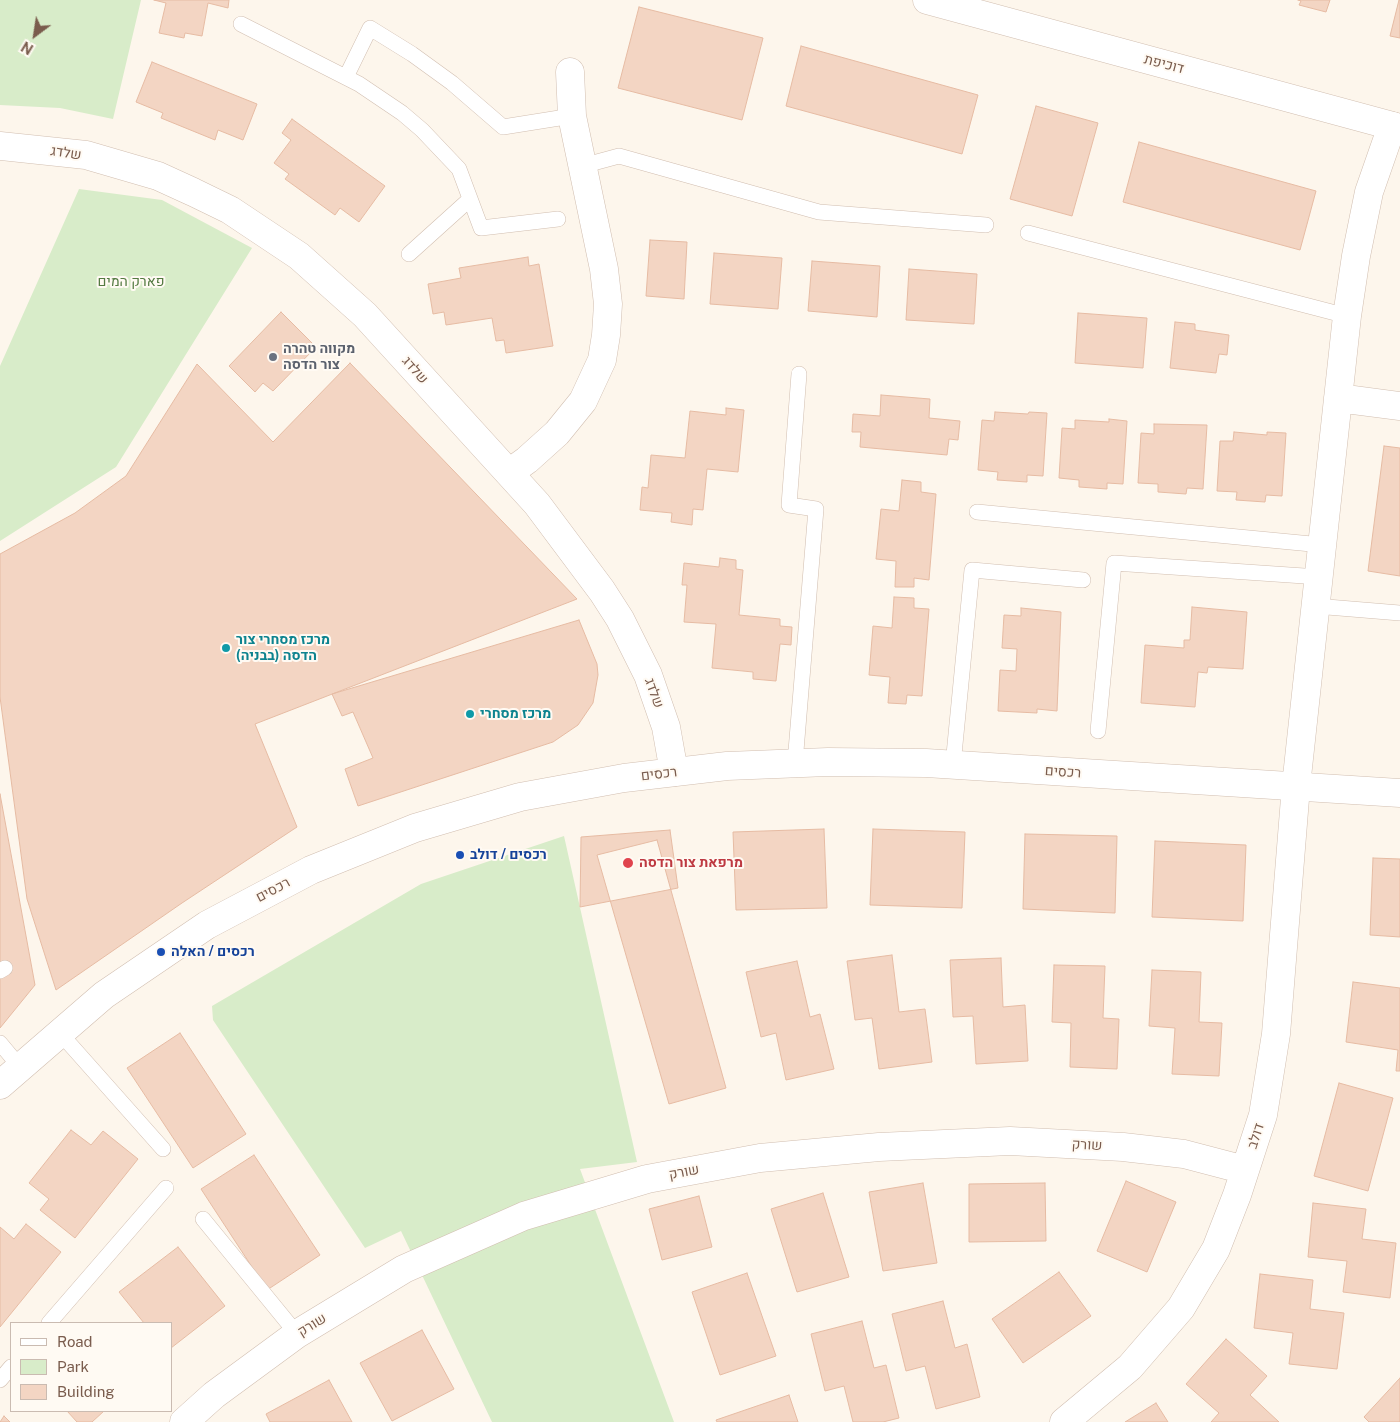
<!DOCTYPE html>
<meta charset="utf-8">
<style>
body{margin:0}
#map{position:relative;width:1400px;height:1422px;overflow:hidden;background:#fdf6ec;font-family:"Public Sans",sans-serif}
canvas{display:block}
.legend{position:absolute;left:10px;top:1322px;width:162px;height:90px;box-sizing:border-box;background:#fffaf3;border:1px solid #cabbb1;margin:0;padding:6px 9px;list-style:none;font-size:15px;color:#7a5c4d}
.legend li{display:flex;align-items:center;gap:10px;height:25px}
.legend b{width:25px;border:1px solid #cabbb1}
.north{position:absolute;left:10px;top:10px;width:50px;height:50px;-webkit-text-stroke:4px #fffaf3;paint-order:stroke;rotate:211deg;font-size:14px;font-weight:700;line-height:20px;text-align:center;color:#7a5c4d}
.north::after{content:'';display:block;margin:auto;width:18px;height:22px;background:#7a5c4d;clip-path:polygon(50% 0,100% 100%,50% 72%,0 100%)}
</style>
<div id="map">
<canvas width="1400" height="1422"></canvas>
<ul class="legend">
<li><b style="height:6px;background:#fff"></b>Road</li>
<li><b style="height:14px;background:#d8ecc9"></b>Park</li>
<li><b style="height:14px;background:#f3d5c3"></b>Building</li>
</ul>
<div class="north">N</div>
</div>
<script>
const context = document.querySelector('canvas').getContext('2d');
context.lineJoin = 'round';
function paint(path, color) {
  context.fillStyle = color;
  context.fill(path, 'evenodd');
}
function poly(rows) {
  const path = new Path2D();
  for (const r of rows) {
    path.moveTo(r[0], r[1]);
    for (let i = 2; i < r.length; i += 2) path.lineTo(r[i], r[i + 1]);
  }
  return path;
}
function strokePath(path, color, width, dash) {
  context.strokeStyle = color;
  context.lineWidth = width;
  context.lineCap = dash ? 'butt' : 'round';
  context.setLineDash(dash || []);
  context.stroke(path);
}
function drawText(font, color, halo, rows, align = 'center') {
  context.font = font + ' "Public Sans",Heebo,sans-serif';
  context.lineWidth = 4;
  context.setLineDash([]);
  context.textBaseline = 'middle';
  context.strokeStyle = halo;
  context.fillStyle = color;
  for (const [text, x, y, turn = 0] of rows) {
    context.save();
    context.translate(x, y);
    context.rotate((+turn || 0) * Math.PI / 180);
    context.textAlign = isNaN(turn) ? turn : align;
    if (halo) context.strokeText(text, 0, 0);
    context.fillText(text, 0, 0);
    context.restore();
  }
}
const green = poly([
 [0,0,141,0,113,119,60,108,0,105],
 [79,189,162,200,252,248,116,467,0,541,0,366],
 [564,836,637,1162,580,1169,674,1422,492,1422,401,1231,365,1248,213,1020,212,1006,421,884]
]);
const building = poly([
 [154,0,229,0,228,8,208,3,202,36,185,33,184,38,159,33,166,3,154,0],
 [1298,0,1330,0,1326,12,1299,5,1301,1,1298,0],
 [1399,0,1400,0,1400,38,1390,36,1399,0],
 [639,7,763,38,742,120,618,88,639,7],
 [801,46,978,95,962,154,786,106,801,46],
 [152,62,257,104,243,140,218,130,215,140,161,118,163,113,136,102,152,62],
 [1036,106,1098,123,1072,216,1010,199,1036,106],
 [292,119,385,186,359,222,340,208,335,215,285,179,289,174,274,163,291,140,282,133,292,119],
 [1139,142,1316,191,1300,250,1123,202,1139,142],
 [650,240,687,242,684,299,646,296,650,240],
 [714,253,782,258,778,309,710,304,714,253],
 [528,257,529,266,539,264,553,346,506,353,504,340,496,341,492,318,446,325,444,312,433,314,428,284,461,278,459,268,528,257],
 [812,261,880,266,877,317,808,311,812,261],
 [909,269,977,274,974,324,906,320,909,269],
 [281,312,316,347,273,391,263,383,255,392,229,366,281,312],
 [1078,313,1147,318,1143,368,1075,363,1078,313],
 [1175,322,1195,324,1195,330,1229,335,1227,355,1219,354,1216,373,1170,368,1175,322],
 [350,363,577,599,255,724,297,827,182,903,56,990,27,899,0,697,0,554,75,513,126,476,197,364,273,442,350,363],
 [881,395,930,399,929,418,960,421,958,440,949,439,947,455,860,447,861,432,852,432,853,414,880,416,881,395],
 [726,408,744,410,738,472,707,469,703,510,693,509,692,525,671,522,672,513,640,510,642,487,648,488,651,455,685,458,690,411,726,415,726,408],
 [995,412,1028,414,1029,412,1047,413,1043,476,1027,475,1027,482,997,480,998,472,978,470,982,420,994,421,995,412],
 [1109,419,1127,421,1123,484,1107,483,1107,489,1079,487,1079,480,1059,478,1062,428,1075,429,1075,420,1109,422,1109,419],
 [1154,424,1207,425,1203,489,1187,488,1186,494,1158,492,1158,484,1138,483,1141,433,1154,434,1154,424],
 [1234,432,1267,435,1267,432,1286,433,1282,496,1266,495,1265,502,1236,500,1237,492,1217,491,1220,441,1233,441,1234,432],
 [1384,446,1400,448,1400,576,1368,571,1384,446],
 [902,480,921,482,921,492,936,494,929,580,914,578,914,587,895,587,896,561,876,559,881,509,899,511,902,480],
 [720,558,736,560,736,569,743,570,739,615,780,619,780,626,792,627,791,645,780,644,776,681,753,679,753,672,712,668,716,624,684,622,687,585,682,585,684,563,719,567,720,558],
 [894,597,914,598,914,608,929,609,922,696,907,695,906,704,888,703,890,677,869,675,873,626,892,628,894,597],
 [1192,607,1247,612,1243,669,1208,667,1207,673,1198,672,1195,707,1141,703,1145,645,1184,648,1184,640,1190,640,1192,607],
 [1021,608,1061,612,1057,711,1037,709,1037,713,998,711,1000,670,1016,671,1017,649,1002,648,1004,615,1021,616,1021,608],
 [579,620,597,664,598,675,593,703,578,725,553,742,358,806,345,769,373,758,353,712,342,716,332,694,579,620],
 [0,794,35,985,0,1028,0,794],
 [824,829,827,908,736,910,733,832,824,829],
 [873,829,965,832,962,908,870,905,873,829],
 [670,830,678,888,580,907,581,837,670,830],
 [1025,834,1117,836,1115,913,1023,909,1025,834],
 [657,840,726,1088,669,1104,597,855,657,840],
 [1155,841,1246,845,1243,921,1152,917,1155,841],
 [1373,858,1400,859,1400,937,1370,935,1373,858],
 [892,955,899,1012,925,1009,932,1062,879,1069,872,1018,855,1020,847,961,892,955],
 [1001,958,1003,1007,1025,1005,1028,1061,976,1064,973,1016,953,1017,950,960,1001,958],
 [797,961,810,1017,820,1014,834,1069,786,1080,776,1033,761,1037,746,972,797,961],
 [1054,965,1105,966,1103,1018,1119,1019,1117,1069,1070,1067,1071,1023,1052,1022,1054,965],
 [1152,970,1201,972,1199,1022,1222,1023,1219,1076,1172,1074,1175,1028,1149,1026,1152,970],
 [1353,982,1400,988,1400,1071,1396,1071,1398,1050,1346,1042,1353,982],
 [180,1033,246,1134,193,1168,127,1068,180,1033],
 [1339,1083,1393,1098,1368,1191,1314,1176,1339,1083],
 [71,1130,91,1145,103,1131,138,1159,75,1238,40,1210,49,1199,29,1183,71,1130],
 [254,1155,320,1255,267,1290,201,1189,254,1155],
 [1126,1181,1176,1202,1147,1272,1097,1251,1126,1181],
 [923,1183,937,1263,883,1271,869,1192,923,1183],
 [1045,1183,1046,1241,969,1242,969,1184,1045,1183],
 [823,1193,849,1277,797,1292,771,1209,823,1193],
 [699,1196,712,1247,662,1260,649,1209,699,1196],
 [1313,1203,1366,1209,1362,1239,1396,1243,1390,1298,1343,1292,1347,1261,1308,1257,1313,1203],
 [26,1224,61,1252,0,1327,0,1227,14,1239,26,1224],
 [178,1247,225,1306,171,1348,171,1323,144,1323,119,1292,178,1247],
 [1059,1272,1091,1316,1023,1363,992,1319,1059,1272],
 [747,1273,776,1356,720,1375,692,1292,747,1273],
 [1260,1274,1313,1280,1310,1309,1344,1313,1337,1369,1289,1364,1293,1333,1254,1328,1260,1274],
 [943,1301,955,1348,967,1344,980,1397,936,1409,925,1366,906,1371,892,1314,943,1301],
 [862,1321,874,1368,886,1365,899,1418,883,1422,853,1422,844,1386,825,1391,811,1334,862,1321],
 [422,1330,454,1389,392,1421,360,1363,422,1330],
 [1226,1339,1267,1376,1250,1395,1279,1422,1211,1422,1219,1413,1186,1384,1226,1339],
 [1400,1378,1400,1422,1369,1422,1364,1417,1400,1378],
 [329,1380,352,1422,270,1422,266,1414,329,1380],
 [789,1395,798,1422,717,1422,716,1420,789,1395],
 [1156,1403,1168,1422,1125,1422,1156,1403],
 [67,1411,104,1411,92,1422,77,1422,67,1411],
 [4,1416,10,1422,0,1422,4,1416]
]);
const service = poly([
 [241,24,359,84,402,113,422,130,459,169,481,228,558,219],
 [346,77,370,28,412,54,452,83,503,127,572,116],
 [582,166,619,156,819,212,986,225],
 [1028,233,1347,316],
 [409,254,470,199],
 [977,512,1322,545],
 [1315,606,1400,613],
 [1098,731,1114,563,1319,577],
 [795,763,816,509,789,505,799,374],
 [953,765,972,570,1083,580],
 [0,971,5,968],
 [60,1033,163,1149],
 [0,1043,20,1067],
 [203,1219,297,1334],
 [49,1323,166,1188],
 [0,1380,11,1367]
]);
const minor = poly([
 [0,146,86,155,158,176,193,192,230,210,299,256,365,315,537,504,602,591,620,619,648,675,666,727,674,772],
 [1338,398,1400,406],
 [509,473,527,460,557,433,583,401,602,360,606,335,608,304,604,269,572,116,570,72],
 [184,1422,214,1395,297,1334,404,1269,524,1216,647,1179,760,1158,879,1147,1010,1141,1123,1147,1184,1154,1245,1170],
 [1064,1422,1130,1367,1181,1308,1216,1249,1237,1195,1263,1115,1276,1034,1296,786,1347,316,1356,256,1369,192,1392,126]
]);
const tertiary = poly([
 [927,0,1400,128],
 [0,1085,104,995,207,925,311,870,415,828,520,797,624,778,727,766,828,762,926,763,1400,793]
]);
const markers = [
 [273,357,5,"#6b7280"],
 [226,648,5,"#0f9aa8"],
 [470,714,5,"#0f9aa8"],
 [460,855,5,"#1a4fb4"],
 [628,863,6,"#e0444e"],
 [161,952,5,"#1a4fb4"]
];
const streetNames = [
 ["דוכיפת",1164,64,15],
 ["שלדג",66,153,8],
 ["שלדג",415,370,48],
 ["שלדג",654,693,70],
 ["רכסים",1063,772,4],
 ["רכסים",659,774,-7],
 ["רכסים",273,890,-28],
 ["דולב",1256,1136,-72],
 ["שורק",1087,1145,3],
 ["שורק",684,1172,-11],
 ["שורק",312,1325,-32]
];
const parkNames = [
 ["פארק המים",131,282]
];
const worshipNames = [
 ["מקווה טהרה",283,349],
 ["צור הדסה",283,365]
];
const cultureNames = [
 ["מרכז מסחרי צור",236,640],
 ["הדסה (בבניה)",236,656],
 ["מרכז מסחרי",480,714]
];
const transitNames = [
 ["רכסים / דולב",470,855],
 ["רכסים / האלה",171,952]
];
const healthNames = [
 ["מרפאת צור הדסה",639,863]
];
paint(green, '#d8ecc9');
paint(building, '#f3d5c3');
strokePath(building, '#e6bba3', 1);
strokePath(service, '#d1beb0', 16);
strokePath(minor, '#d1beb0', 29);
strokePath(tertiary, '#d1beb0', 29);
strokePath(service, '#fff', 15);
strokePath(minor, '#fff', 28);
strokePath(tertiary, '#fff', 28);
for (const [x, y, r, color] of markers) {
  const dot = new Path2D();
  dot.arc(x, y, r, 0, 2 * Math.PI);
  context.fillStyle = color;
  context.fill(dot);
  strokePath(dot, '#fffaf3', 2);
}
drawText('14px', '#7a5c4d', '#fffaf3', streetNames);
drawText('14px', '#537a41', '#fffaf3', parkNames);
drawText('bold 14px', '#5b616d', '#fffaf3', worshipNames, 'left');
drawText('bold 14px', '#0d838f', '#fffaf3', cultureNames, 'left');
drawText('bold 14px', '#164399', '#fffaf3', transitNames, 'left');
drawText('bold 14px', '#be3a42', '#fffaf3', healthNames, 'left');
</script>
